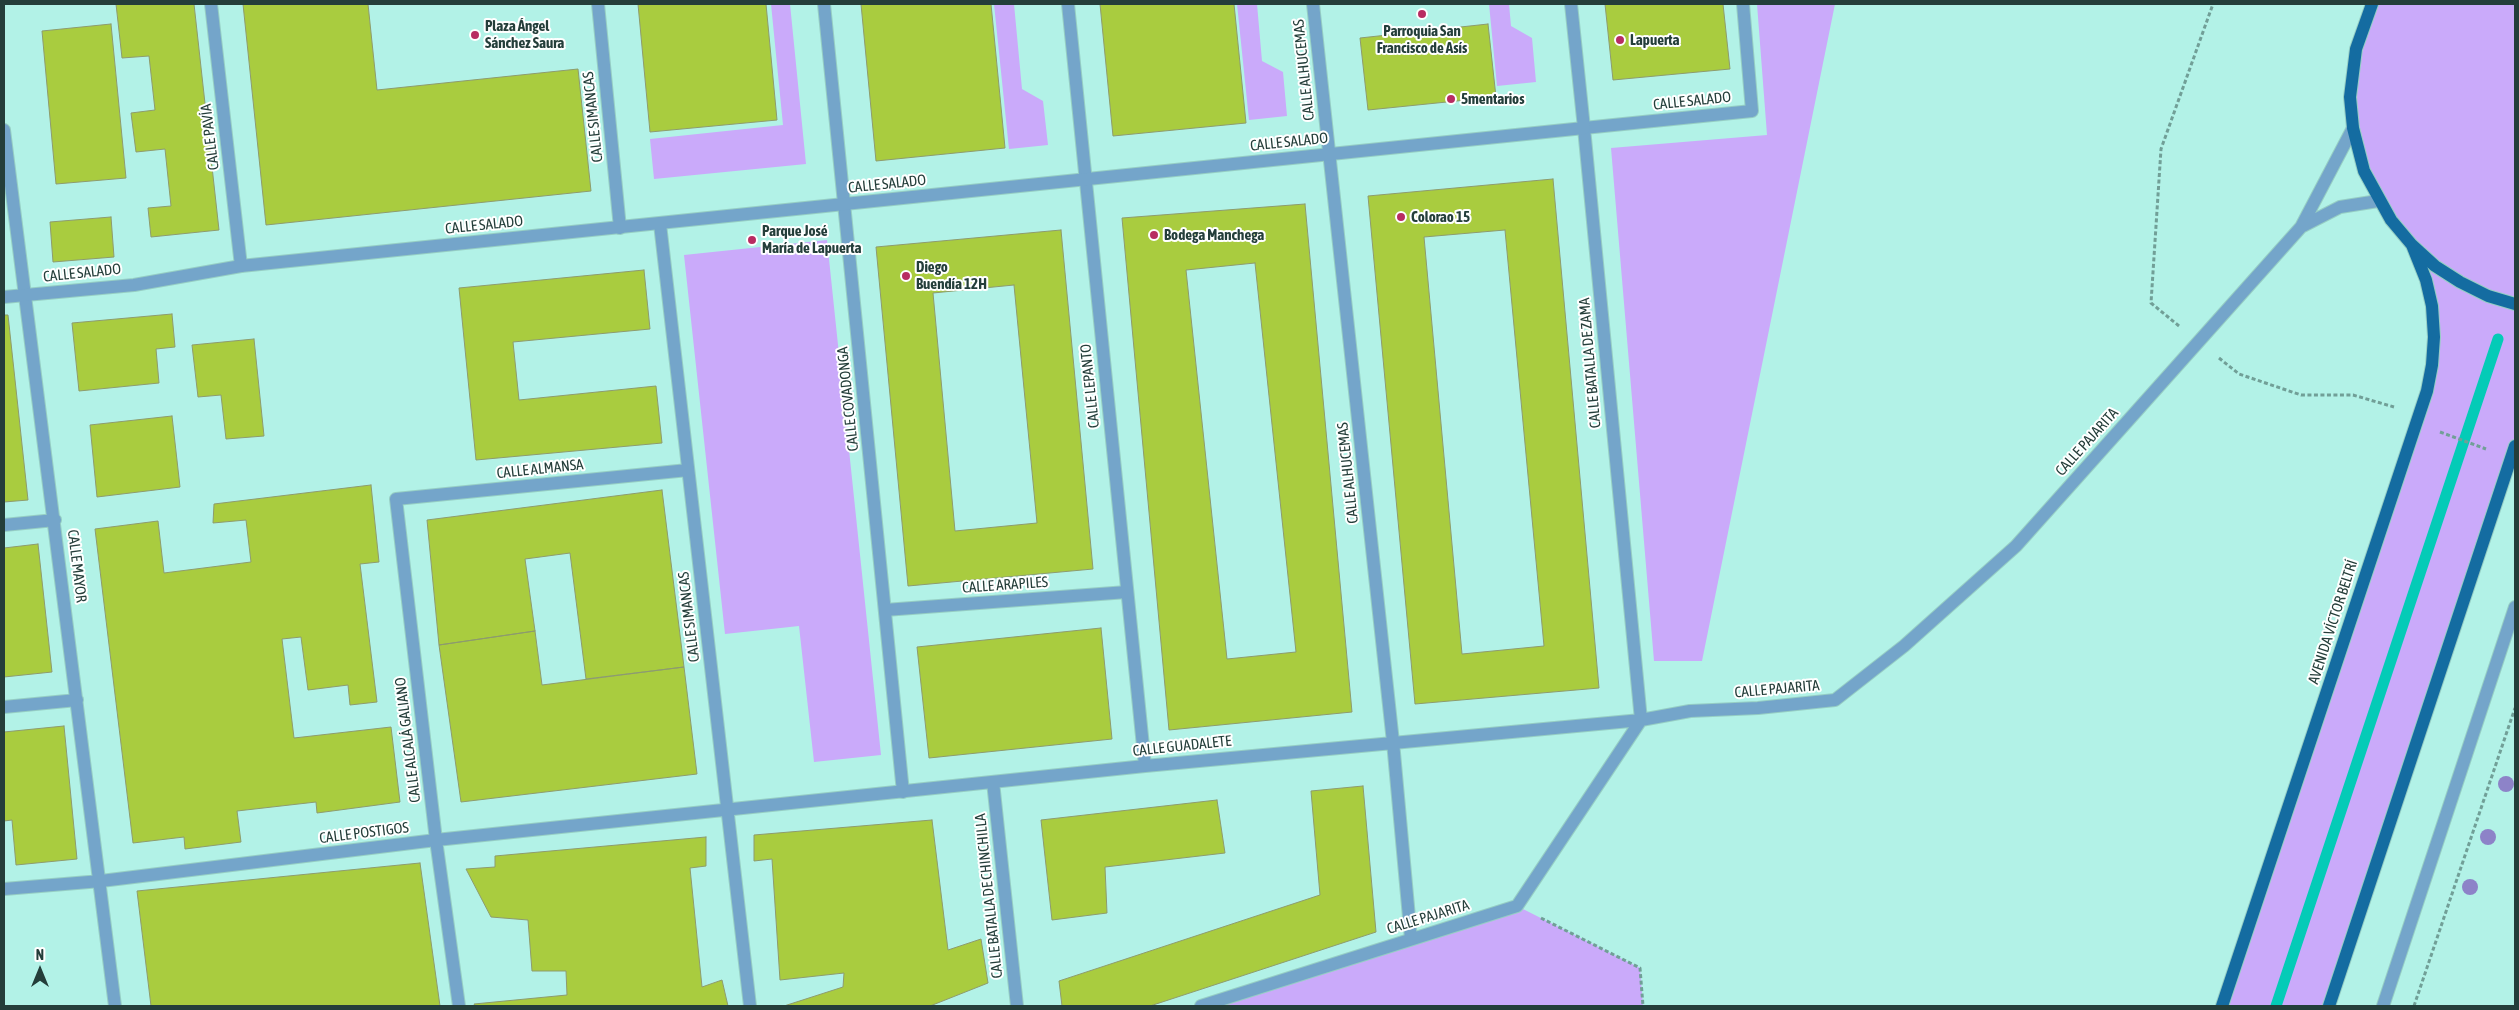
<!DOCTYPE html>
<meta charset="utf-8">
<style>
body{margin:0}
#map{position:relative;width:2519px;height:1010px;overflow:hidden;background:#b2f2e7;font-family:"Asap Condensed",sans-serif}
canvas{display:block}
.frame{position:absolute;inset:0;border:5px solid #243e3a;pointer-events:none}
.north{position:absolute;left:15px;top:945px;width:50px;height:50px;-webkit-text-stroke:4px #fff;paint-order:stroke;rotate:0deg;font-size:14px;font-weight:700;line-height:20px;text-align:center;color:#243e3a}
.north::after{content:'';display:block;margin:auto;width:18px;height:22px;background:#243e3a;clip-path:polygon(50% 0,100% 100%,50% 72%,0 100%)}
</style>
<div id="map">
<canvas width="2519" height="1010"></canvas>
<div class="frame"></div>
<div class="north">N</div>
</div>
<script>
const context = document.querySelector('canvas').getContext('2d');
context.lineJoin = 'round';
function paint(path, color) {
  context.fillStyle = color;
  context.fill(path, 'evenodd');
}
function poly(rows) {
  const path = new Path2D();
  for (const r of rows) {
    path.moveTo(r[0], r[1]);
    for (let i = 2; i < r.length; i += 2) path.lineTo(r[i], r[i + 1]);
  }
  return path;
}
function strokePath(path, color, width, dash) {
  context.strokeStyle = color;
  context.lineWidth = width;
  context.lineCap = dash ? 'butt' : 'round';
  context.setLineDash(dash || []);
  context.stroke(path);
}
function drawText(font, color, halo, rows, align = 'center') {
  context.font = font + ' "Asap Condensed",sans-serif';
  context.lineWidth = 4;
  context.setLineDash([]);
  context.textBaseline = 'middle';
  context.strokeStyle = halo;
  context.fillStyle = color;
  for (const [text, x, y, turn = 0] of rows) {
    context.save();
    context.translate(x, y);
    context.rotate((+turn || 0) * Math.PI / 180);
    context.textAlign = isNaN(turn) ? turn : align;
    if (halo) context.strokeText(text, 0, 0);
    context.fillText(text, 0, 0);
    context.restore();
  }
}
const green = poly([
 [771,4,790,4,806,164,654,179,650,139,783,125],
 [994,4,1014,4,1022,89,1043,101,1048,145,1009,149],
 [1237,4,1257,4,1262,61,1283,72,1287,116,1249,120],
 [1489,4,1509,4,1511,26,1532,38,1536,82,1497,86],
 [1757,4,1835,4,1702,661,1654,661,1611,148,1767,135],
 [2372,4,2515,4,2515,446,2329,1006,2222,1006,2432,365,2426,280,2378,201,2350,97],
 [827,240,881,755,814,762,799,626,725,634,684,255],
 [1517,906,1640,968,1643,1006,1202,1006]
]);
const stream = poly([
 [2276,1006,2498,339]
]);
const building = poly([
 [116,4,194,4,219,230,151,237,148,208,171,206,165,149,136,152,131,113,155,110,149,56,122,58,116,4],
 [243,4,368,4,377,90,578,69,591,191,266,225,243,4],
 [638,4,766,4,777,120,650,132,638,4],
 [861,4,991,4,1005,148,876,161,861,4],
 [1100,4,1234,4,1246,123,1113,136,1100,4],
 [1605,4,1723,4,1730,69,1613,80,1605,4],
 [111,24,126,178,56,184,42,31,111,24],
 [1488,24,1496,97,1368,110,1360,38,1488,24],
 [1553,179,1599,688,1415,704,1368,196,1553,179],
 [1505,230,1544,646,1462,654,1424,237,1505,230],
 [1305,204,1352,712,1169,730,1122,218,1305,204],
 [1255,263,1296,652,1227,659,1186,270,1255,263],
 [111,217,114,257,53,262,50,222,111,217],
 [1061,230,1093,569,908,586,876,247,1061,230],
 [1014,285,1037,523,955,531,933,293,1014,285],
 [644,270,650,329,513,342,519,400,656,386,662,443,476,460,459,288,644,270],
 [172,314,175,347,156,349,159,383,79,391,72,323,172,314],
 [4,315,8,315,28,500,4,502,4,315],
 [254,339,264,436,226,439,221,395,198,397,192,345,254,339],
 [172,416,180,487,97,497,90,425,172,416],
 [371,485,379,562,360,564,377,702,350,705,348,685,308,690,301,637,282,639,294,738,391,727,400,802,317,813,316,802,237,811,241,842,185,849,184,837,133,843,95,529,158,521,164,573,251,562,246,520,213,523,214,504,371,485],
 [662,490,684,667,586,679,570,553,525,559,535,631,439,645,427,520,662,490],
 [38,544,52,672,4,677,4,548,38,544],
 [1101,628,1112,739,929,758,917,647,1101,628],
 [535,631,542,685,684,667,697,774,461,802,439,645,535,631],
 [64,726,77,859,16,865,12,820,4,821,4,732,64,726],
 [1363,786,1376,932,1150,1006,1062,1006,1059,981,1320,895,1311,791,1363,786],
 [1217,800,1225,853,1105,867,1107,913,1052,920,1041,820,1217,800],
 [932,820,948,950,981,939,988,983,930,1006,784,1006,843,987,844,973,780,980,772,859,754,861,754,835,932,820],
 [706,837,706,866,690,868,702,987,722,980,728,1006,475,1006,474,1004,567,995,566,971,532,971,528,920,491,917,466,869,495,867,495,856,706,837],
 [420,863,440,1006,151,1006,137,891,420,863]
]);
const path = poly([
 [2179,326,2151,303,2161,149,2213,4],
 [2219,358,2239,374,2301,395,2353,395,2394,407],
 [2440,432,2486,449],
 [1541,918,1640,968,1643,1006],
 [2414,1006,2515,708]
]);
const pedestrian = poly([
 [885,610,1127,592]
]);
const minor = poly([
 [211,4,241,266],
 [598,4,620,228],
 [824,4,903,792],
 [1068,4,1145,766],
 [1313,4,1393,742,1411,939],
 [4,130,115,1006],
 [660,224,750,1006],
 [2301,227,2340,207,2378,201],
 [4,525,55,520],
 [4,707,77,700],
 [1641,720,1584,128,1752,111,1743,4],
 [993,782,1017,1006],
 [4,889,101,881,436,840,1145,766,1641,720,1690,711,1758,708,1835,700,1904,646,2016,546,2301,227,2353,128],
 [459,1006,436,840,396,499,688,470],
 [1201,1006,1517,906,1641,720],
 [2383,1006,2515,607]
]);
const tertiary = poly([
 [4,297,134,285,241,266,1584,128,1571,4]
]);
const primary = poly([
 [2372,4,2356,49,2350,97,2353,128,2364,171,2391,220,2412,245,2435,266,2460,282,2488,296,2515,304],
 [2222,1006,2427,391,2432,365,2434,337,2432,306,2426,280,2412,245],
 [2329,1006,2515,446]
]);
const trees = [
 [2506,784],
 [2488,837],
 [2470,887]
];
const markers = [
 [1422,14,5,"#b82c62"],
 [475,35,5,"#b82c62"],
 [1620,40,5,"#b82c62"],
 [1451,99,5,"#b82c62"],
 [1401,217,5,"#b82c62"],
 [1154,235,5,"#b82c62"],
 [752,240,5,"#b82c62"],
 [906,276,5,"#b82c62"]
];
const poiNames = [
 ["Plaza Ángel",485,26],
 ["Sánchez Saura",485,43],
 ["Parroquia San",1422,31,"center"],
 ["Francisco de Asís",1422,48,"center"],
 ["Lapuerta",1630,40],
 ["5mentarios",1461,99],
 ["Colorao 15",1411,217],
 ["Parque José",762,231],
 ["María de Lapuerta",762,248],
 ["Bodega Manchega",1164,235],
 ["Diego",916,267],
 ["Buendía 12H",916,284]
];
const streetNames = [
 ["CALLE ALHUCEMAS",1304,70,-96],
 ["CALLE SALADO",1692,101,-6],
 ["CALLE SIMANCAS",593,117,-96],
 ["CALLE PAVÍA",210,137,-97],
 ["CALLE SALADO",1289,142,-6],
 ["CALLE SALADO",887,184,-6],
 ["CALLE SALADO",484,225,-6],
 ["CALLE SALADO",82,273,-6],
 ["CALLE BATALLA DE ZAMA",1590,363,-95],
 ["CALLE LEPANTO",1090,386,-96],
 ["CALLE COVADONGA",848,399,-96],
 ["CALLE PAJARITA",2087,442,-48],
 ["CALLE ALMANSA",540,469,-6],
 ["CALLE ALHUCEMAS",1348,473,-96],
 ["CALLE MAYOR",77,566,83],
 ["CALLE ARAPILES",1005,585,-4],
 ["CALLE SIMANCAS",689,617,-97],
 ["AVENIDA VÍCTOR BELTRÍ",2333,622,-72],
 ["CALLE PAJARITA",1777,689,-5],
 ["CALLE ALCALÁ GALIANO",408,740,-97],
 ["CALLE GUADALETE",1182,746,-6],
 ["CALLE POSTIGOS",364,833,-7],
 ["CALLE BATALLA DE CHINCHILLA",989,896,-96],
 ["CALLE PAJARITA",1428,917,-17]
];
paint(green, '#caaafa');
strokePath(stream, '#04cbb7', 11);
paint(building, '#a9cc3f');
strokePath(building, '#8d9b6e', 1);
strokePath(pedestrian, '#96cec4', 14);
strokePath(minor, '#96cec4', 14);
strokePath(tertiary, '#96cec4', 14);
strokePath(primary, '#96cec4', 14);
strokePath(path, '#719f97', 3, [4, 2.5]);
strokePath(pedestrian, '#74a5ca', 12);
strokePath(minor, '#74a5ca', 12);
strokePath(tertiary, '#74a5ca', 12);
strokePath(primary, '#146ca1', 12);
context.fillStyle = '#8d83c8';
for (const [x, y] of trees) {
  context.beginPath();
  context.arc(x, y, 8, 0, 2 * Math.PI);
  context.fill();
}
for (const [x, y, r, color] of markers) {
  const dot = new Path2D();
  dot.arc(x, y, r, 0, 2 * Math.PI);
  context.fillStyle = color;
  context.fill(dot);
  strokePath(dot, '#fff', 2);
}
drawText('bold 15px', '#243e3a', '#fff', poiNames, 'left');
drawText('15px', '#243e3a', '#fff', streetNames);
</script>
